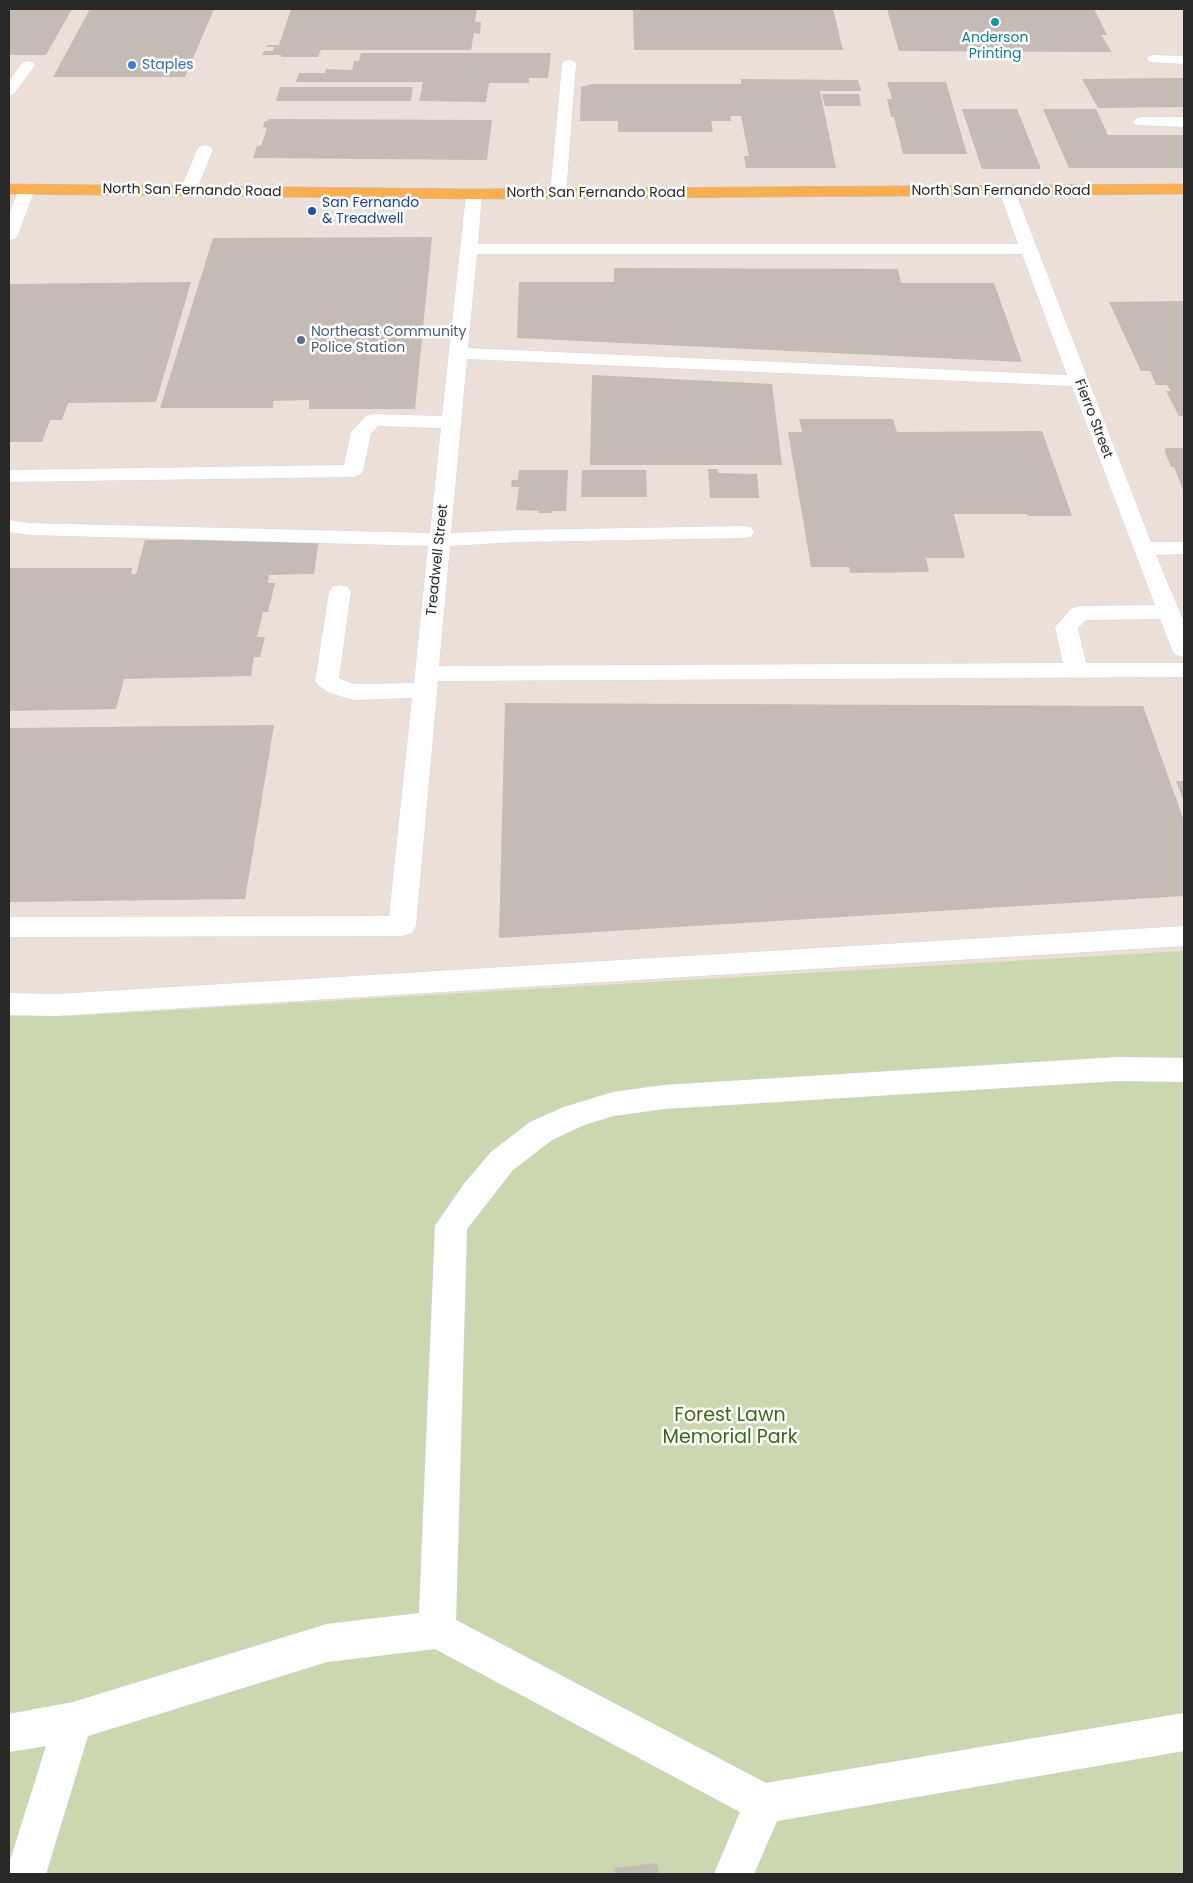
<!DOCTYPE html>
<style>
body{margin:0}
#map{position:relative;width:1193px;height:1883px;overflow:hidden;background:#ecdfd8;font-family:Poppins,sans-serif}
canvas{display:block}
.frame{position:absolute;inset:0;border:10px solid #282828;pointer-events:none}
</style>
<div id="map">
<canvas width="1193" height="1883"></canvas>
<div class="frame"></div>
</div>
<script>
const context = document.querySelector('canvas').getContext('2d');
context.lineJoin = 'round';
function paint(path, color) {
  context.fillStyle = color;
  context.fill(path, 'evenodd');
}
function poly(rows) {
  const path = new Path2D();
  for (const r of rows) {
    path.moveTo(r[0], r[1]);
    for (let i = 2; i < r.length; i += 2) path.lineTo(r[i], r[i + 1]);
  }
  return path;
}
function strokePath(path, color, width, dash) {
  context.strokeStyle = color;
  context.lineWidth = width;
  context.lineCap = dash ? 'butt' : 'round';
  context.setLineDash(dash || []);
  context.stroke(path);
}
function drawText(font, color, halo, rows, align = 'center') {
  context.font = font + ' Poppins,sans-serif';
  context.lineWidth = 5;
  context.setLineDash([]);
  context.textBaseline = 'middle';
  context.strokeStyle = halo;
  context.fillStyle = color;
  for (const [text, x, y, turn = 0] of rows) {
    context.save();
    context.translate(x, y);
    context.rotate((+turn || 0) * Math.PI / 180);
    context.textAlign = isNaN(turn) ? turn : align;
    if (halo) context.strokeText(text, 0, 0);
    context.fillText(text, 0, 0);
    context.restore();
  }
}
const cemetery = poly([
 [1184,951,1184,1874,9,1874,9,1016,71,1016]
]);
const building = poly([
 [9,9,72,9,46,55,9,55],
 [90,9,214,9,185,77,53,77],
 [291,9,477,9,475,22,481,22,480,34,474,33,471,50,321,50,318,57,281,57,281,55,262,55,264,51,273,51,274,47,267,47,267,45,279,45],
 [633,9,833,9,843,50,634,50],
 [887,9,1094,9,1107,35,1101,35,1112,52,899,51],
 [361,53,551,53,548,78,529,78,529,83,489,83,486,102,419,101,423,82,296,82,299,73,325,73,326,69,352,70,354,61,359,61],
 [1184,78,1184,107,1098,108,1082,79],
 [741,79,858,80,861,91,820,91,836,168,746,168,744,156,749,156,741,116,730,116,731,121,711,121,713,132,618,132,618,121,580,121,581,87,592,84,741,84],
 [887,82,946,82,967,154,903,154,894,117,891,117,887,99,892,99],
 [280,87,413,87,411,101,276,101],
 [822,94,859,94,861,106,825,106],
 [962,109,1017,109,1041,169,982,169],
 [1043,109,1096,109,1108,135,1184,135,1184,168,1069,168],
 [270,119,492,120,487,160,253,158,257,146,261,146,267,128,263,127,264,122],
 [432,237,415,409,309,409,309,400,273,401,273,408,160,408,213,238],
 [614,268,898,269,901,283,994,283,1022,362,517,338,519,282,614,282],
 [191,282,156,402,68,403,62,420,50,420,42,442,9,442,9,284],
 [1179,301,1184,301,1184,416,1179,416,1166,391,1171,391,1167,385,1156,385,1150,371,1141,371,1109,302],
 [592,375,772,384,782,465,590,465],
 [799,419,893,419,897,432,1042,431,1072,516,1028,516,1027,514,954,514,965,558,926,558,929,572,850,573,849,567,811,567,788,432,802,432],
 [1165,448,1184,448,1184,492,1174,467,1171,467,1164,450,1166,451],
 [708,469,717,469,718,473,757,474,759,498,710,498],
 [519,470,568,470,566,511,553,511,552,513,538,513,539,511,516,510,519,487,511,487,512,480,518,480],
 [582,470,646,470,647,497,581,497],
 [319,539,314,574,269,575,268,583,275,583,268,612,263,612,257,637,265,637,260,657,254,657,251,676,124,679,116,709,9,711,9,568,132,568,131,574,136,574,145,540],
 [505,703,1143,706,1184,821,1184,896,499,938],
 [274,725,245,899,9,902,9,728],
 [1176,781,1184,781,1184,802],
 [657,1863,659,1874,615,1874,614,1868]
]);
const minor = poly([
 [1154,55,1184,56,1184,64,1149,62,1147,59,1149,56,1154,55],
 [569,60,574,61,576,64,566,194,564,198,558,199,552,198,550,194,562,64,564,61,569,60],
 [28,61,33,62,35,65,14,94,9,95,9,81,23,62,28,61],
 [1141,117,1184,117,1184,127,1135,125,1133,122,1135,119,1141,117],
 [205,145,211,147,213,150,196,191,194,195,188,196,182,195,180,191,197,150,199,147,205,145],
 [27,184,33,185,35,189,18,235,15,239,9,240,9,214,19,189,21,185,27,184],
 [1007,186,1013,187,1015,191,1151,542,1184,542,1184,554,1156,555,1184,622,1184,657,1176,655,1172,650,1160,619,1086,620,1078,628,1086,663,1184,663,1184,677,438,681,416,926,412,933,402,936,9,937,9,917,389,916,412,698,353,700,330,693,319,686,315,681,329,592,332,587,340,585,348,587,351,592,339,678,353,684,414,683,428,546,29,535,9,532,9,520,29,523,430,533,441,428,378,426,371,434,363,471,360,475,353,477,9,482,9,470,344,465,351,432,366,416,373,414,442,416,466,194,468,190,474,189,480,190,482,194,478,244,1018,244,999,191,1001,187,1007,186],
 [477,254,1022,254,1067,375,468,348,477,254],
 [467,359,1072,386,1155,605,1080,606,1072,608,1055,627,1063,663,439,666,450,546,517,542,743,538,751,537,754,532,751,527,743,526,517,530,451,533,467,359],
 [1184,926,1184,946,56,1016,9,1015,9,993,56,994,1184,926],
 [1118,1057,1184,1058,1184,1082,1118,1081,664,1109,613,1116,584,1125,552,1140,513,1170,467,1229,456,1620,766,1783,1184,1713,1184,1751,777,1821,754,1874,714,1874,740,1812,435,1649,327,1662,88,1736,46,1874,9,1874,9,1864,46,1746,9,1752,9,1714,73,1702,327,1624,419,1613,435,1226,463,1185,491,1152,530,1122,564,1107,613,1092,664,1085,1118,1057]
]);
const major = poly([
 [9,184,474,189,1184,184,1184,194,474,199,9,194,9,184]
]);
const markers = [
 [995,22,5,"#0f9aa8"],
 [132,65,5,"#3f7fe0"],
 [312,211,5,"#1a4fb4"],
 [301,340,5,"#5c6f8a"]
];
const farCulturenames = [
 ["Anderson",995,38],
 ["Printing",995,54]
];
const farShopnames = [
 ["Staples",142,65]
];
const farStreetnames = [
 ["North San Fernando Road",192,191,1],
 ["North San Fernando Road",1001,191],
 ["North San Fernando Road",596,193],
 ["Fierro Street",1093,419,69],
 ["Treadwell Street",438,560,-84]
];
const farTransitnames = [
 ["San Fernando",322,203],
 ["& Treadwell",322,219]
];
const farServicenames = [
 ["Northeast Community",311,332],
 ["Police Station",311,348]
];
const nearParknames = [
 ["Forest Lawn",730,1416],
 ["Memorial Park",730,1438]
];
paint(cemetery, '#cbd7ae');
paint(building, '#c3bbb4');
strokePath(minor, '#ced6e3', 1);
strokePath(major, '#c3c3c3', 1);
paint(minor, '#fff');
paint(major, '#fbae4e');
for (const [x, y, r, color] of markers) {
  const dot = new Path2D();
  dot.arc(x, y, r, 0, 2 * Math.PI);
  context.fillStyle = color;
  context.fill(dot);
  strokePath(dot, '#fff', 2);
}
drawText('14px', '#0d838f', '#fff', farCulturenames);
drawText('14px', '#366cbe', '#fff', farShopnames, 'left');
drawText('14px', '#282828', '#fff', farStreetnames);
drawText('14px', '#164399', '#fff', farTransitnames, 'left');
drawText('14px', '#4e5e75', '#fff', farServicenames, 'left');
drawText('19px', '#386a14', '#fff', nearParknames);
</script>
